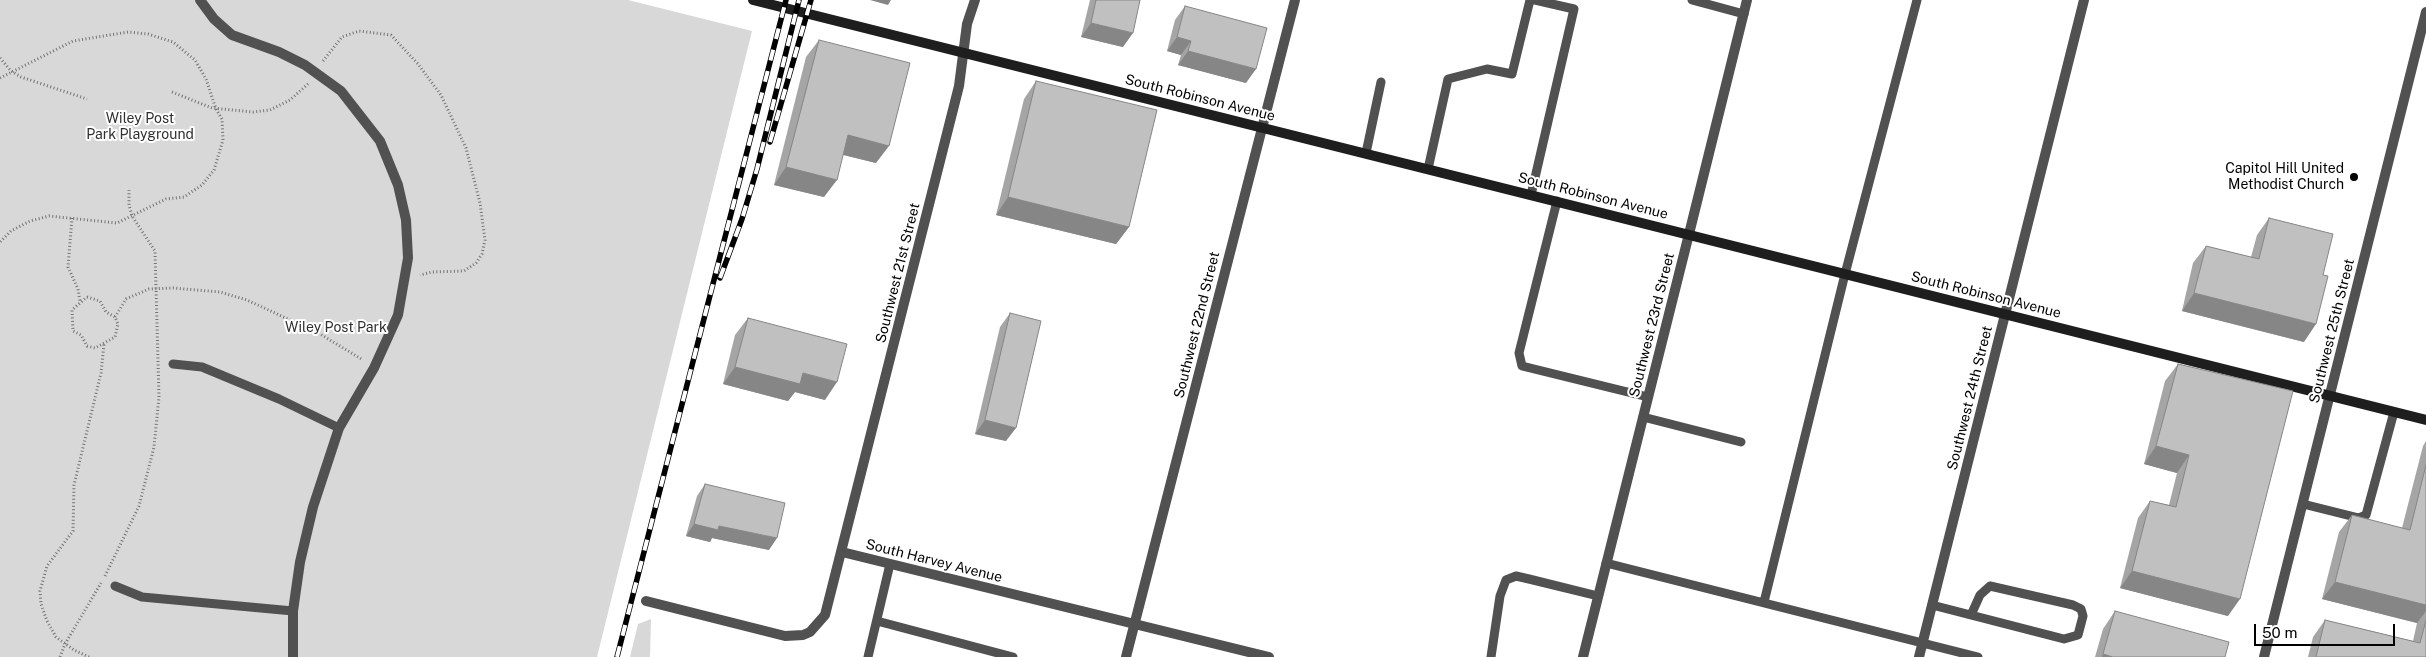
<!DOCTYPE html>
<style>
body{margin:0}
#map{position:relative;width:2426px;height:657px;overflow:hidden;background:#fff;font-family:"Public Sans",sans-serif}
canvas{display:block}
.scale{position:absolute;left:2254px;top:624px;width:141px;height:22px;box-sizing:border-box;border:2px solid #000;border-top:0;padding-left:6px;font-size:15px;line-height:18px;white-space:nowrap;color:#000;-webkit-text-stroke:4px #fff;paint-order:stroke}
</style>
<div id="map">
<canvas width="2426" height="657"></canvas>
<div class="scale">50 m</div>
</div>
<script>
const context = document.querySelector('canvas').getContext('2d');
context.lineJoin = 'round';
function paint(path, color) {
  context.fillStyle = color;
  context.fill(path, 'evenodd');
}
function poly(rows) {
  const path = new Path2D();
  for (const r of rows) {
    path.moveTo(r[0], r[1]);
    for (let i = 2; i < r.length; i += 2) path.lineTo(r[i], r[i + 1]);
  }
  return path;
}
function strokePath(path, color, width, dash) {
  context.strokeStyle = color;
  context.lineWidth = width;
  context.lineCap = dash ? 'butt' : 'round';
  context.setLineDash(dash || []);
  context.stroke(path);
}
function drawText(font, color, halo, rows, align = 'center') {
  context.font = font + ' "Public Sans",sans-serif';
  context.lineWidth = 4;
  context.setLineDash([]);
  context.textBaseline = 'middle';
  context.strokeStyle = halo;
  context.fillStyle = color;
  for (const [text, x, y, turn = 0] of rows) {
    context.save();
    context.translate(x, y);
    context.rotate((+turn || 0) * Math.PI / 180);
    context.textAlign = isNaN(turn) ? turn : align;
    if (halo) context.strokeText(text, 0, 0);
    context.fillText(text, 0, 0);
    context.restore();
  }
}
const green = poly([
 [0,0,628,0,752,31,597,657,0,657],
 [651,619,650,657,630,657,638,624]
]);
const path = poly([
 [0,58,11,71,21,77,87,99],
 [323,61,342,37,359,31,391,35,418,64,441,95,466,148,480,203,485,240,482,254,476,263,464,271,432,272,420,275],
 [0,78,73,41,128,32,148,34,173,42,195,60,206,79,216,109,222,119,223,140,214,170,202,185,184,197,166,199,117,223,49,216,30,221,11,231,0,242],
 [172,92,212,108,253,112,270,110,290,100,309,83],
 [72,218,68,267,78,289,80,302],
 [87,297,100,301,106,312,115,317,118,324,115,337,95,348,87,346,81,335,73,331,72,310,87,297],
 [115,317,126,299,149,289,173,288,220,292,247,300,320,334,363,360],
 [105,576,139,506,154,447,159,397,155,251,132,216,129,205,129,190],
 [60,657,65,644,101,583],
 [89,657,74,650,56,637,47,621,41,604,40,591,47,566,73,531,74,485,101,373,104,344]
]);
const service = poly([
 [1692,0,1744,14],
 [1366,153,1381,82],
 [1428,169,1448,79,1487,69,1512,74,1530,0],
 [1531,195,1574,9,1535,0],
 [1557,201,1519,353,1522,366,1648,397],
 [173,364,202,367,279,399,339,428],
 [1643,417,1741,442],
 [2303,504,2359,518,2366,515,2394,412],
 [1606,563,1978,657],
 [115,586,142,597,293,611],
 [1764,602,1845,274,1917,0],
 [1932,605,2064,639,2078,635,2083,616,2081,609,2073,605,1990,586,1980,595,1971,615],
 [877,621,1013,657],
 [868,657,890,564],
 [1491,657,1500,596,1506,580,1516,576,1529,579,1598,596]
]);
const minor = poly([
 [200,0,214,19,232,35,279,52,305,65,341,91,380,141,398,185,406,220,408,258,398,315,374,368,339,428,313,507,300,562,293,611,293,657],
 [646,601,785,636,803,635,810,632,825,615,959,86,967,24,975,0],
 [1126,657,1295,0],
 [1583,657,1689,234],
 [1919,657,2084,0]
]);
const tertiary = poly([
 [1689,234,1747,0],
 [842,552,1269,657],
 [2264,657,2426,12]
]);
const secondary = poly([
 [753,0,2426,420]
]);
const rail = poly([
 [770,142,811,0],
 [720,278,742,219,757,169,799,0],
 [617,657,786,0]
]);
const wall = poly([
 [1090,0,1140,0,1123,47,1081,37],
 [1185,6,1246,83,1178,65,1181,55,1167,51,1175,20],
 [819,40,876,163,843,155,824,197,774,185,806,57],
 [1036,81,1129,227,1116,244,996,215,1024,99],
 [2269,218,2304,342,2182,311,2193,263,2206,246,2251,257,2257,235],
 [1010,313,1006,441,975,434,1000,327],
 [748,318,825,400,795,392,788,401,723,384,735,335],
 [2178,364,2228,616,2120,588,2138,518,2150,501,2169,505,2177,473,2144,464,2165,381],
 [2426,441,2426,657,2308,657,2313,637,2325,620,2413,641,2417,623,2322,599,2339,532,2352,515,2402,528,2423,446],
 [705,484,769,550,712,538,710,542,686,536,697,496],
 [2115,611,2225,657,2095,657,2103,629]
]);
const shadedWall = poly([
 [870,0,891,0,888,5],
 [1091,23,1133,33,1123,47,1081,37],
 [1177,37,1191,41,1181,55,1167,51],
 [1188,51,1256,69,1246,83,1178,65],
 [848,135,889,146,876,163,836,153],
 [786,167,837,180,824,197,774,185],
 [1008,197,1129,227,1116,244,996,215],
 [2194,293,2316,324,2304,342,2182,311],
 [735,367,803,373,837,382,825,400,795,392,788,401,723,384],
 [985,420,1016,428,1006,441,975,434],
 [2156,446,2189,455,2177,473,2144,464],
 [694,524,719,526,777,538,769,550,712,538,710,542,686,536],
 [2132,571,2240,599,2228,616,2120,588],
 [2335,582,2426,605,2426,611,2417,623,2322,599],
 [2103,654,2113,657,2102,657]
]);
const building = poly([
 [1096,0,1140,0,1133,33,1091,23,1096,0],
 [1185,6,1267,28,1256,69,1188,51,1191,41,1177,37,1185,6],
 [819,40,910,63,889,146,848,135,837,180,786,167,819,40],
 [1036,81,1157,110,1129,227,1008,197,1036,81],
 [2269,218,2333,234,2323,275,2328,276,2316,324,2194,293,2206,246,2259,259,2269,218],
 [1010,313,1041,321,1016,428,985,420,1010,313],
 [748,318,847,344,837,382,803,373,800,384,735,367,748,318],
 [2178,364,2293,391,2240,599,2132,571,2150,501,2176,507,2189,455,2156,446,2178,364],
 [2426,465,2426,605,2335,582,2352,515,2410,530,2426,465],
 [705,484,785,503,777,538,719,526,718,530,694,524,705,484],
 [2115,611,2229,642,2225,657,2113,657,2103,654,2115,611],
 [2325,620,2420,643,2426,620,2426,657,2316,657,2325,620]
]);
const markers = [
 [2354,177,5,"#000"]
];
const streetNames = [
 ["South Robinson Avenue",1200,98,14],
 ["South Robinson Avenue",1593,196,14],
 ["Southwest 21st Street",898,273,-76],
 ["South Robinson Avenue",1986,295,14],
 ["Southwest 22nd Street",1197,325,-76],
 ["Southwest 23rd Street",1652,325,-76],
 ["Southwest 25th Street",2332,331,-76],
 ["Southwest 24th Street",1970,398,-76],
 ["South Harvey Avenue",934,561,14]
];
const parkNames = [
 ["Wiley Post",140,119],
 ["Park Playground",140,135],
 ["Wiley Post Park",336,328]
];
const poiNames = [
 ["Capitol Hill United",2344,169],
 ["Methodist Church",2344,185]
];
paint(green, '#d8d8d8');
strokePath(path, '#737373', 3, [1, 2.5]);
strokePath(service, '#515151', 9);
strokePath(minor, '#515151', 10);
strokePath(tertiary, '#515151', 10);
strokePath(secondary, '#1e1e1e', 10);
strokePath(rail, '#000', 5.5);
strokePath(rail, '#fff', 4, [11]);
paint(wall, '#a5a5a5');
paint(shadedWall, '#868686');
paint(building, '#c0c0c0');
strokePath(building, '#868686', 1);
for (const [x, y, r, color] of markers) {
  const dot = new Path2D();
  dot.arc(x, y, r, 0, 2 * Math.PI);
  context.fillStyle = color;
  context.fill(dot);
  strokePath(dot, '#fff', 2);
}
drawText('14px', '#000', '#fff', streetNames);
drawText('14px', '#2f2f2f', '#fff', parkNames);
drawText('14px', '#000', '#fff', poiNames, 'right');
</script>
